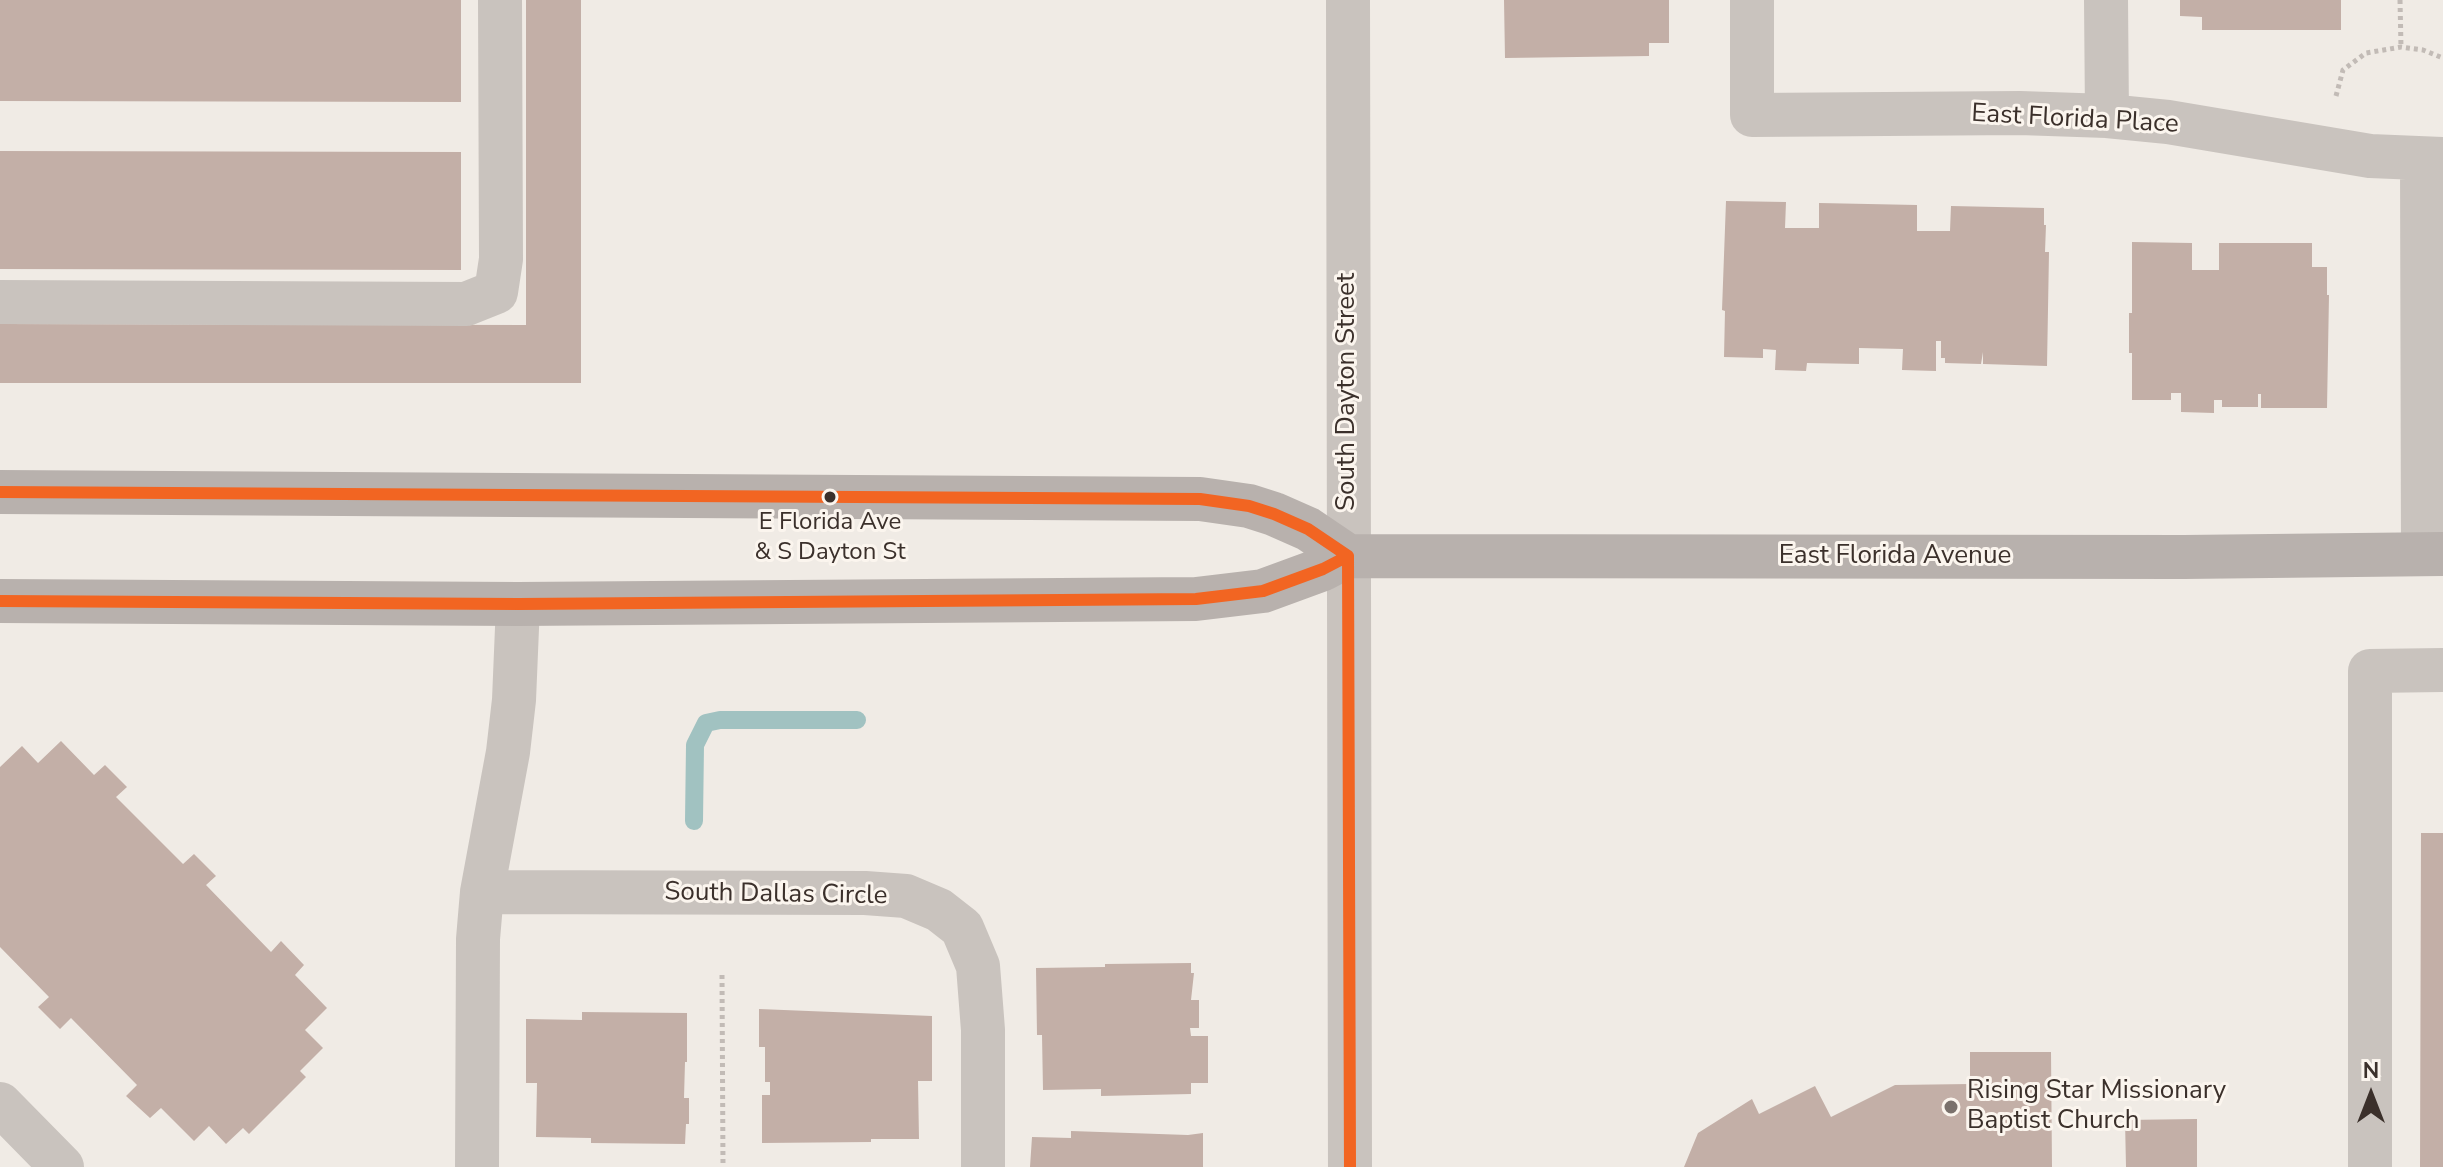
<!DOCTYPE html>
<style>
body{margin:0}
#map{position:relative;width:2443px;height:1167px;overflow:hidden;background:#f0ebe5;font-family:"Nunito Sans",sans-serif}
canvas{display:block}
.north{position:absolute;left:2331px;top:1055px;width:80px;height:80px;-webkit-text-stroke:6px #fbf5ee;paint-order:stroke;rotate:0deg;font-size:22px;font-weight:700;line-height:32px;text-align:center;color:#3b302b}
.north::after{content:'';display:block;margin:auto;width:28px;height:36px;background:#3b302b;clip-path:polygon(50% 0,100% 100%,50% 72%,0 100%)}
</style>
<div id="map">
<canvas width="2443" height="1167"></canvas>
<div class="north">N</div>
</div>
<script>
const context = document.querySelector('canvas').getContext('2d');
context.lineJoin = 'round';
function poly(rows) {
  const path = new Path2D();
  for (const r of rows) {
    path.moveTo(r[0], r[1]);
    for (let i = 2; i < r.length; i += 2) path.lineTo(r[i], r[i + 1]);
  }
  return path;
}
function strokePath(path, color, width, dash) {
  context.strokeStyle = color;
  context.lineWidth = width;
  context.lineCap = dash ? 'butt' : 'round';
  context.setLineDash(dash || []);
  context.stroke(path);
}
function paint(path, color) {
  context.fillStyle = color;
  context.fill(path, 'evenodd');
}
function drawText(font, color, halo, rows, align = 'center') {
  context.font = font + ' "Nunito Sans",sans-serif';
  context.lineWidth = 6;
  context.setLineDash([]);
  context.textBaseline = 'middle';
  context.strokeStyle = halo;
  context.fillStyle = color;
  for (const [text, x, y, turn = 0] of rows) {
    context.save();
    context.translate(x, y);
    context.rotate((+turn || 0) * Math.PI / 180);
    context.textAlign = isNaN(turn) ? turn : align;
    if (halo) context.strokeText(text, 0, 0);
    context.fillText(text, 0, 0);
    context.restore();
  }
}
const stream = poly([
 [694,821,695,745,706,723,720,720,857,720]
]);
const building = poly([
 [0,0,461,0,461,102,0,101],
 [526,0,581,0,581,383,0,383,0,324,526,325],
 [1504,0,1669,0,1669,43,1649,43,1649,56,1505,58],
 [2180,0,2341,0,2341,30,2202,30,2202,17,2180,16],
 [0,151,461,152,461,270,0,269],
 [1726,201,1786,202,1785,228,1819,228,1819,203,1917,205,1917,231,1950,231,1951,206,2044,208,2044,225,2046,225,2045,252,2049,252,2047,366,1983,364,1983,352,1981,364,1945,363,1945,358,1941,358,1941,341,1936,341,1936,371,1902,370,1903,349,1859,348,1859,364,1807,363,1806,371,1775,370,1776,350,1763,349,1763,358,1724,357,1725,311,1722,310],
 [2132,242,2192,243,2192,270,2219,270,2219,243,2312,243,2312,267,2327,267,2327,295,2329,295,2327,408,2261,408,2261,394,2258,394,2258,407,2222,407,2222,400,2214,400,2214,413,2181,412,2181,393,2171,393,2171,400,2132,400,2132,353,2129,353,2129,313,2132,313],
 [61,741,94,775,105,765,127,787,116,797,183,864,194,854,216,876,206,885,271,952,281,941,304,965,295,975,327,1008,305,1030,323,1048,300,1071,306,1077,249,1134,243,1128,226,1144,209,1126,194,1141,161,1108,150,1118,126,1096,137,1085,71,1018,60,1029,38,1007,49,997,0,947,0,767,22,746,38,763],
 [2421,833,2443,833,2443,1167,2420,1167],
 [1191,963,1191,973,1194,973,1191,1000,1199,1000,1199,1028,1190,1028,1191,1036,1208,1036,1208,1083,1191,1083,1191,1094,1101,1096,1101,1089,1043,1090,1042,1035,1037,1035,1036,968,1105,967,1105,964],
 [759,1009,932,1016,932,1081,918,1081,919,1139,871,1139,871,1142,762,1143,762,1095,770,1095,770,1082,765,1082,765,1047,759,1047],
 [582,1012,687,1013,687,1062,685,1062,684,1098,689,1098,689,1124,686,1124,685,1144,591,1143,591,1138,536,1137,537,1083,526,1083,526,1019,582,1020],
 [1970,1052,2051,1052,2052,1167,1684,1167,1698,1133,1752,1099,1759,1114,1815,1086,1831,1117,1895,1085,1970,1084],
 [2197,1119,2197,1167,2126,1167,2125,1120],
 [1071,1131,1188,1135,1203,1133,1203,1167,1030,1167,1032,1137,1071,1138]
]);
const path = poly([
 [2400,0,2401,47],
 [2336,96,2343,70,2366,53,2401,47,2423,50,2443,58],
 [722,975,723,1167]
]);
const minor = poly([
 [1348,0,1350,1167],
 [1752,0,1752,115,2020,113,2107,116,2168,122,2370,156,2443,159],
 [2106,0,2107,116],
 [2422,159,2423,554],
 [0,302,466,304,496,292,501,259,500,0],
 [482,892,865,893,906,896,939,910,962,928,978,966,983,1030,983,1167],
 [0,1104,62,1167],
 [477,1167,478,939,482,892,508,752,514,700,518,604],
 [2370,1167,2370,671,2443,670]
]);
const major = poly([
 [0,492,1200,499,1249,506,1274,514,1308,529,1348,556],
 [0,601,518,604,1196,599,1263,591,1323,569,1348,556,2184,557,2443,554]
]);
const bus1 = poly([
 [0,492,1200,499,1249,506,1274,514,1308,529,1348,556],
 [1348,556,1350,1167],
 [0,601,518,604,1196,599,1263,591,1323,569,1348,556]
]);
const markers = [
 [830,497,7,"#3b302b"],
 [1951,1107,8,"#7a716c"]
];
const busNames = [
 ["E Florida Ave",830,523],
 ["& S Dayton St",830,553]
];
const streetNames = [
 ["East Florida Place",2075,120,3],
 ["South Dayton Street",1348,392,-90],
 ["East Florida Avenue",1895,557],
 ["South Dallas Circle",776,895,1]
];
const poiNames = [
 ["Rising Star Missionary",1967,1092],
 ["Baptist Church",1967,1122]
];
strokePath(stream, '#a1c2c1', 18);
paint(building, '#c3afa7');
strokePath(path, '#c2bbb6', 5, [4, 4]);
strokePath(minor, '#c9c3be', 44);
strokePath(major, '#b8b1ad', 44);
strokePath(bus1, '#f26522', 12);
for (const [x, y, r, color] of markers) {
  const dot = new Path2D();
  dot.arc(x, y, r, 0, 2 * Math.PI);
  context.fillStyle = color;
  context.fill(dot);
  strokePath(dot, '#fbf5ee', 3);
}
drawText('24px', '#3b302b', '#fbf5ee', busNames);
drawText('26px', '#3b302b', '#fbf5ee', streetNames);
drawText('26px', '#3b302b', '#fbf5ee', poiNames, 'left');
</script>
